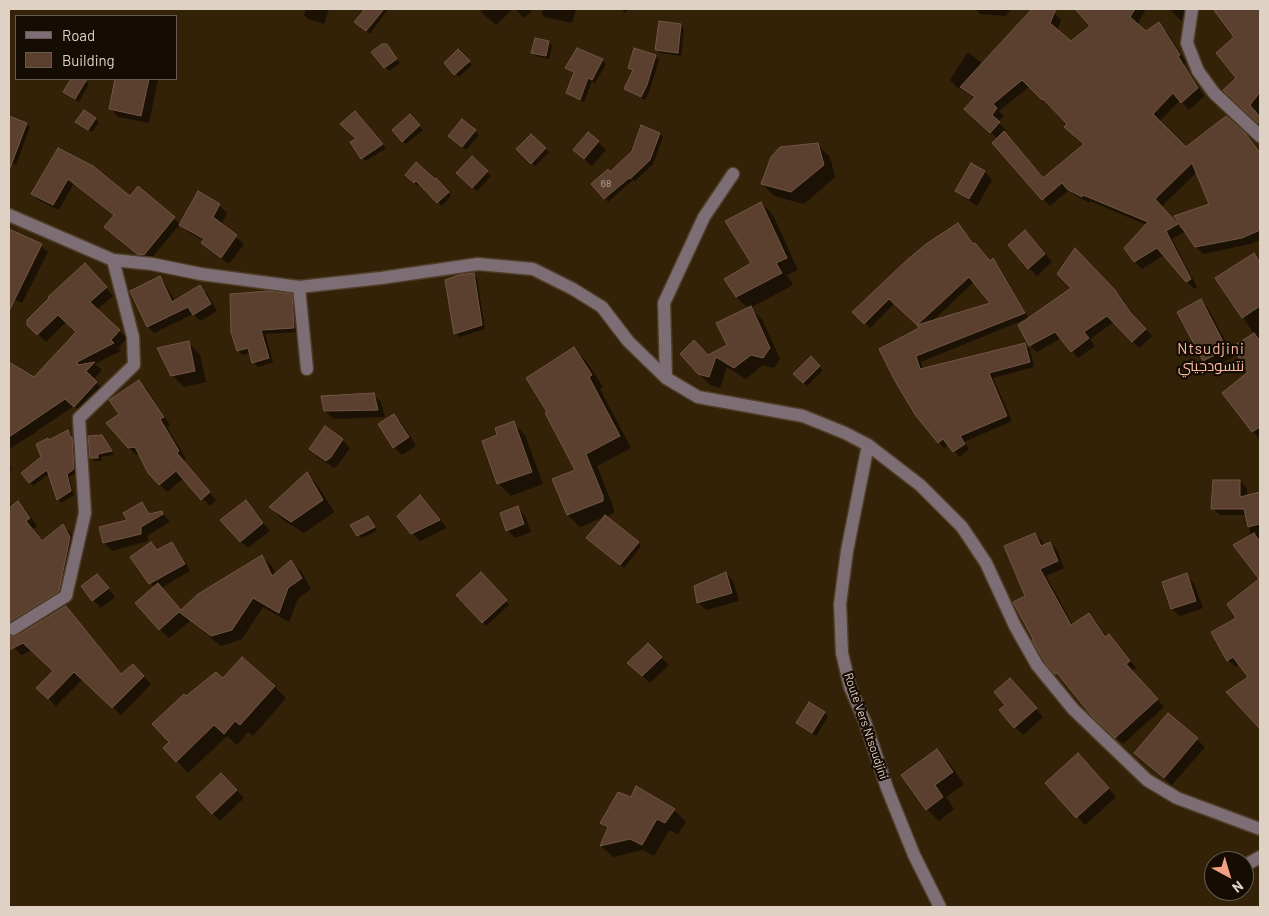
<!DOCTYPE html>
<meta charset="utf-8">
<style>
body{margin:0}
#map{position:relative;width:1269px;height:916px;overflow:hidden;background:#332108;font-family:Barlow,sans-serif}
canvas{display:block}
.frame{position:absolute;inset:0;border:10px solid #dfd2c4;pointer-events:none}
.legend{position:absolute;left:15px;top:15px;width:162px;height:65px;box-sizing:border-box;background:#150c04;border:1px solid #665b51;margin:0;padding:6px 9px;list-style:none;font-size:15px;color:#dfd2c4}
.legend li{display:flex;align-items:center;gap:10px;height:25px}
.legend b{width:25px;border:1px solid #665b51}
.north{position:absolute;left:1204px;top:851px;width:50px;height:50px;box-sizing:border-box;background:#150c04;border:1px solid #665b51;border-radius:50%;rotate:141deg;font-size:14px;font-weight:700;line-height:20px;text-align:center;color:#dfd2c4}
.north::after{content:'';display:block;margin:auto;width:18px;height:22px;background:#f39f83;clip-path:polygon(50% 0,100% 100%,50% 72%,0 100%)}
</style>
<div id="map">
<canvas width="1269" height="916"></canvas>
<div class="frame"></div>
<ul class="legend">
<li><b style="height:6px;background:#7d6e75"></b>Road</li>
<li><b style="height:14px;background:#5c402f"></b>Building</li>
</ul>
<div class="north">N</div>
</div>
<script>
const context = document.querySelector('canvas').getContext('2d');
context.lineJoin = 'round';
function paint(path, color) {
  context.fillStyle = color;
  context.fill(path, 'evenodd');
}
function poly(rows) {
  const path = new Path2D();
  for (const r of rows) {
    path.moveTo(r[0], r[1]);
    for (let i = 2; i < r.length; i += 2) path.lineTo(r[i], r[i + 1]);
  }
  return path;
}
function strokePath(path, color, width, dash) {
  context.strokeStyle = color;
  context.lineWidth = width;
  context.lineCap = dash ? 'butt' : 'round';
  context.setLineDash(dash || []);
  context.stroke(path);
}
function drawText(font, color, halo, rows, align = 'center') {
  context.font = font + ' Barlow,Cairo,sans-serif';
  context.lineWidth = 4.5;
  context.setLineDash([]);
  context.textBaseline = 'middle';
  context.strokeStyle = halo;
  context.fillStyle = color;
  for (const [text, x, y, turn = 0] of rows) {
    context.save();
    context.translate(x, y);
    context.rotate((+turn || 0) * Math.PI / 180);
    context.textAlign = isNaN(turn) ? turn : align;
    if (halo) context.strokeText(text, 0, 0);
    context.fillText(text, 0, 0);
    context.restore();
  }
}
const shadow = poly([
 [306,9,329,9,324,24,308,19,304,15],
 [366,9,388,9,370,34,356,22],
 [485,9,513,9,496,25,481,12],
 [515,9,534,9,524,18],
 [543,9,576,9,572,23,545,17,542,14],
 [621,9,629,9,625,13],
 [977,9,1011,9,1006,16,980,14,977,11],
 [1034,9,1048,9,1054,13,1061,20,1057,31,1071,43,1092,26,1087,20,1097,9,1146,9,1137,25,1145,33,1159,24,1166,31,1186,62,1184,64,1204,96,1189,110,1180,100,1159,122,1186,149,1226,117,1251,141,1260,153,1260,240,1250,244,1203,254,1196,247,1211,205,1197,172,1161,207,1184,232,1172,239,1197,287,1194,289,1164,255,1142,269,1135,262,1125,248,1147,225,1090,201,1090,203,1076,196,1069,190,1050,206,1043,199,998,139,973,116,975,98,957,87,950,80,968,52,983,64],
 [1030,86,1050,107,1051,106,1085,144,1044,179,1004,133,1006,130,998,122,1004,116,999,111],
 [1170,9,1191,9,1181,21],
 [1215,9,1260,9,1260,125,1225,90,1238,78,1236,37],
 [681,25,684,29,681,56,660,53,657,50],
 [536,39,549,42,552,46,549,59,536,56,532,53],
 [390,49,400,63,389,71,373,52],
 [458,51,472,65,459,77,445,63],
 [655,56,659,60,650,89,645,100,629,92,626,89,633,72,629,68],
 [602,60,606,64,595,83,592,81,584,102,571,97,568,93,575,74,567,68],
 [73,79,82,79,89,84,79,102,65,92],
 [117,79,158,79,149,123,118,117,111,109],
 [359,116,386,148,366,161,362,158,357,139],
 [410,116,423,130,406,144,394,131],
 [9,117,26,124,30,127,16,165,9,162],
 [95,119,99,122,92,132,76,122],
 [462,120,479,135,466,150,453,139],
 [660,134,663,137,653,164,635,181,633,180,608,202,605,198,610,173],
 [531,135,549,152,535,166,518,149],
 [598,142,606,150,592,166,582,157],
 [818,145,830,157,835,177,804,204,774,196,763,184],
 [59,149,130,198,138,188,180,224,219,205,227,213,221,225,244,244,229,264,210,251,203,243,204,241,188,232,180,224,150,260,144,260,112,233,115,216,74,183,59,210,38,200,32,194],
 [472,157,491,176,477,191,457,173],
 [972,165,985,172,992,180,977,206,965,198,957,191],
 [406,175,436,180,451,196,442,206,420,184,418,186],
 [761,203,773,215,798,270,787,275,793,285,750,308,762,319,780,359,774,368,763,365,746,379,727,367,720,388,710,385,699,373,708,356,729,346,749,309,736,297,752,264],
 [958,224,974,245,975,244,980,249,990,262,993,260,998,265,1029,319,1073,288,1076,250,1122,298,1138,321,1152,336,1139,348,1114,322,1090,339,1095,346,1078,358,1061,338,1037,352,1030,345,1026,319,921,362,923,369,1024,344,1030,349,1034,367,993,378,1012,421,964,442,969,449,959,457,949,444,944,448,939,443,917,415,896,380,921,328,895,303,870,328,854,312],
 [974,282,992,304,930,323],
 [9,230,41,246,48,252,22,303,9,297],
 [1033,239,1052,262,1037,276,1029,268],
 [1254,254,1260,261,1260,439,1253,432,1250,373,1254,334,1217,278],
 [93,273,113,296,97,310,127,338,118,348,121,351,95,364,102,370,93,380,104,390,82,414,74,406,38,430,38,431,9,449,9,364,34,379,78,332,66,322,46,342,28,324],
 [474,274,477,278,485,329,459,337,455,333],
 [160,278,166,285,175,302,200,287,207,293,217,311,200,321,193,314,154,333,148,327],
 [291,295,295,300,298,332,265,334,273,362,258,367,254,362,251,353,243,355,238,351,233,332],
 [1200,300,1208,308,1234,357,1211,368,1204,360],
 [188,342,200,355,206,382,184,387,172,375],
 [574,349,586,361,603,387,600,389,631,448,597,466,614,509,614,513,580,527,568,515,576,471],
 [811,358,823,370,807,386,795,374],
 [139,382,147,389,170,425,167,427,186,459,183,461,216,500,210,506,184,478,167,492,149,472,141,454,136,455,128,447,121,415],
 [373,394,381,402,385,417,333,419,325,411],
 [394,415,402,423,416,446,402,455,394,447,379,425],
 [513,423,525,435,543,484,511,496,499,484,483,442,499,436],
 [325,428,342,440,350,448,338,465,334,468,318,457,310,449],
 [68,432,75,442,77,473,69,477,74,495,61,503,58,499,49,474,33,486,23,473,43,457,49,441],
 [102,436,114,455,101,457,102,461,94,461,91,457],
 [9,464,12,470,9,472],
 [307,474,318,486,334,512,304,533,282,519,271,507],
 [1240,481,1247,488,1247,496,1260,493,1260,579,1235,545,1251,537,1247,515,1220,515,1212,508],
 [420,497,447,528,420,541,412,533],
 [9,502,12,507,18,503,26,510,37,526,33,529,43,542,63,526,71,533,77,546,66,599,16,630,13,637,121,675,133,666,151,684,121,715,83,679,56,706,38,688,54,671,32,650,21,655,9,642],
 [246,502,270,531,248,548,240,541],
 [141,504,151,515,161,512,170,522,148,535,148,541,112,551,104,543,129,520],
 [517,508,525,516,531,532,515,538,507,530],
 [368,518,377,531,362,538,358,535],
 [1035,534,1042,541,1044,546,1050,543,1057,550,1064,568,1046,576,1073,625,1089,615,1095,621,1106,637,1115,642,1136,668,1132,671,1164,707,1123,744,1092,715,1064,679,1063,680,1056,673,1027,596],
 [591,541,638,543,641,546,624,568],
 [151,544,158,551,172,544,178,550,190,571,161,588,182,611,262,557,272,566,276,574,291,562,301,571,311,589,298,598,289,622,263,607,242,639,221,646,190,621,169,638,160,629,154,587,132,557],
 [726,573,733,581,739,601,706,610,698,602],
 [481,574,509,605,486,626,458,595],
 [97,575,115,597,101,608,93,600],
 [1186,575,1194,583,1203,608,1180,616,1172,609],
 [1260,580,1260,727,1241,708,1250,677,1240,664,1235,667,1228,660,1238,618,1228,605],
 [648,645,669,665,650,683,636,670],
 [223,680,274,686,286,698,253,736,248,732,237,745,227,736,188,773,165,748,171,742,186,698],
 [1017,688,1043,717,1023,735,1000,711,1007,705],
 [824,713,828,716,816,736,798,723],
 [1169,715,1205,747,1172,785,1144,761],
 [937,751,949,763,964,784,946,797,954,809,939,821,927,809],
 [1086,762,1116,797,1085,825,1046,783],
 [221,775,244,798,220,821,197,797],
 [674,810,686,822,678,834,669,830,654,856,643,850,613,857,601,846,608,829,601,823]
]);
const building = poly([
 [365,9,384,9,366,31,354,22,365,9],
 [1032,9,1056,9,1050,23,1071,41,1090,26,1075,9,1135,9,1130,17,1146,31,1159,22,1180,55,1178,56,1198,88,1181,103,1173,93,1153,114,1186,147,1226,116,1245,133,1260,153,1260,230,1242,238,1195,247,1174,216,1209,204,1192,163,1155,199,1178,224,1166,231,1191,279,1186,282,1157,248,1134,262,1124,248,1148,222,1083,195,1082,197,1067,189,1062,183,1042,200,992,143,1004,131,1043,178,1084,144,1064,127,1067,124,1043,99,1042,100,1022,80,993,104,997,108,992,115,1000,122,990,133,964,109,975,97,960,87,1032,9],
 [1213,9,1260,9,1260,92,1250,105,1260,117,1260,121,1258,123,1223,90,1236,78,1216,53,1234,37,1213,9],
 [659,21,681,24,678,53,655,50,659,21],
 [535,38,549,41,546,56,531,53,535,38],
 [382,44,387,44,397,59,384,68,371,52,382,44],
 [577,48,603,59,592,80,588,78,580,100,566,93,574,72,565,68,577,48],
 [634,48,656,55,647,85,641,97,624,89,633,70,628,68,634,48],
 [458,49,470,61,454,75,444,63,458,49],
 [71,79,87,79,75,99,63,92,71,79],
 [115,79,149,79,141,116,109,109,115,79],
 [84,110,96,118,88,130,75,122,84,110],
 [355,111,383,144,361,159,350,142,356,139,340,124,355,111],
 [410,114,420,125,402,142,392,130,410,114],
 [9,116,27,123,10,168,9,168,9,116],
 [462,119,476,130,462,147,448,136,462,119],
 [641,125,660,133,650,160,630,179,629,178,604,199,591,184,608,169,610,172,632,151,641,125],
 [588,132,599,141,584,159,573,150,588,132],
 [531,134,546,148,531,164,516,149,531,134],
 [818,143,824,165,791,192,761,184,771,157,780,147,818,143],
 [58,148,93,166,130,196,138,186,175,217,144,255,137,254,104,227,114,215,68,179,53,205,31,194,58,148],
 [472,156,488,171,472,188,456,173,472,156],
 [416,162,435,179,436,178,449,192,437,203,416,181,414,183,405,175,416,162],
 [971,163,985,171,969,199,955,191,971,163],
 [198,191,220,204,213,217,237,235,221,258,201,243,204,239,179,225,198,191],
 [761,202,787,258,776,263,782,273,736,297,724,279,751,263,725,221,761,202],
 [958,223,973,244,975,243,990,261,993,258,1025,313,916,356,920,369,1025,343,1030,362,989,373,1007,416,960,436,965,444,953,452,943,439,938,443,916,416,895,381,879,349,919,328,917,325,990,303,969,277,917,325,889,299,864,324,852,312,907,260,926,244,958,223],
 [9,229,42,244,9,311,9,229],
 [1025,230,1045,254,1028,269,1008,245,1025,230],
 [1075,248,1115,290,1131,313,1146,329,1132,342,1107,316,1084,332,1089,338,1071,352,1055,332,1029,346,1018,325,1071,288,1057,274,1075,248],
 [1254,253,1260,263,1260,306,1242,318,1215,278,1254,253],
 [85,263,107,287,90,302,120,330,111,340,114,343,77,362,78,365,95,362,86,371,97,382,74,407,65,399,9,437,9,362,34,377,76,332,58,315,37,335,27,325,27,320,49,298,48,297,85,263],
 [474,273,482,325,454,334,445,280,459,275,474,273],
 [160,276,172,302,200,285,211,304,193,315,188,307,147,327,130,291,160,276],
 [269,291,292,294,294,328,261,330,269,358,252,363,248,348,237,351,231,332,230,294,269,291],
 [1201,299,1227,349,1203,361,1177,312,1201,299],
 [751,306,770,348,763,358,751,355,734,368,716,357,709,377,698,374,680,354,694,340,708,355,727,345,716,323,751,306],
 [1254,333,1260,341,1260,427,1252,432,1222,393,1248,372,1232,347,1254,333],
 [189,341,195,371,171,376,157,348,189,341],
 [574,347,592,375,589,377,620,436,586,454,603,496,603,501,567,515,552,479,575,470,545,413,547,412,526,378,574,347],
 [811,356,820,366,803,383,793,374,811,356],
 [139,380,164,417,160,419,179,451,177,453,210,492,201,500,176,471,159,485,148,473,135,447,128,448,106,423,119,414,109,400,139,380],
 [374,393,378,410,324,411,321,396,374,393],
 [394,414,409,437,393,448,378,424,394,414],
 [514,421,532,472,497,484,482,441,497,435,495,428,514,421],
 [325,426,343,439,331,457,326,461,309,449,325,426],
 [68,430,70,437,72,437,74,469,67,474,71,491,57,500,47,470,29,483,21,473,41,457,36,444,48,438,49,440,68,430],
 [102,435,112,451,98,454,98,458,90,458,88,436,102,435],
 [307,472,323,500,291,522,269,507,307,472],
 [1213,480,1240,480,1240,497,1260,492,1260,524,1248,527,1244,509,1211,509,1213,480],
 [420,495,440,520,411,534,397,516,420,495],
 [246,500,263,523,240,542,220,520,246,500],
 [18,501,30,518,26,521,42,541,63,524,70,537,59,591,9,622,9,508,18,501],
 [142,502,149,514,162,511,163,514,141,527,141,534,103,543,99,527,127,520,123,513,142,502],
 [518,506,524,524,506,531,500,513,518,506],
 [605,515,639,542,620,565,586,538,605,515],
 [368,516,375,527,357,536,350,525,368,516],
 [1035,533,1041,546,1050,542,1058,561,1040,569,1071,625,1089,613,1105,637,1109,634,1130,661,1126,664,1158,699,1115,738,1091,715,1057,673,1055,674,1047,665,1032,640,1033,639,1013,602,1025,596,1004,546,1035,533],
 [1254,533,1260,542,1260,729,1226,692,1248,677,1233,657,1227,661,1211,632,1236,618,1227,604,1259,579,1233,545,1254,533],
 [151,542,157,550,172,542,185,564,149,584,130,557,151,542],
 [262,555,272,576,291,560,302,578,288,588,279,613,253,598,232,630,211,636,179,612,159,630,135,603,158,583,181,610,198,594,262,555],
 [481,572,507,600,482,623,456,595,481,572],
 [726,572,732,593,697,603,694,586,726,572],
 [1187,573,1196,601,1171,609,1162,582,1187,573],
 [97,574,109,588,92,601,81,586,97,574],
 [66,606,121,674,133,664,144,676,112,708,74,672,48,699,36,688,53,671,23,643,9,650,9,636,17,636,66,606],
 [648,643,662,657,642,676,627,663,648,643],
 [242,657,275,686,240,725,235,721,224,734,214,725,176,762,163,748,169,742,152,724,184,694,186,696,216,672,223,678,242,657],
 [1010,678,1037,708,1014,728,999,710,1005,705,994,692,1010,678],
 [809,702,825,712,812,733,796,723,809,702],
 [1168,713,1198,738,1164,778,1134,753,1168,713],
 [937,749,953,772,935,785,943,797,926,810,901,775,937,749],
 [1078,753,1109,788,1076,818,1045,783,1078,753],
 [221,773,237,790,212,814,196,797,221,773],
 [636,786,675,809,665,823,657,819,642,845,630,839,600,846,608,827,600,823,618,792,631,797,636,786]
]);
const minor = poly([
 [1192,9,1187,43,1198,71,1214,93,1260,136],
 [9,215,113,260,133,337,134,365,79,418,85,513,66,596,13,629],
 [113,260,152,264,201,274,299,287,307,369],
 [299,287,381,278,478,264,533,269,573,289,602,307,628,341,666,378,698,397,803,416,845,433,868,445,920,485,962,527,986,563,1015,626,1037,665,1073,709,1147,780,1177,798,1260,829],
 [666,378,664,303,704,217,733,174],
 [868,445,847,551,840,604,842,653,850,687,865,722,887,788,914,855,940,907],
 [1244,866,1260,857]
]);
const numberNames = [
 ["68",606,184]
];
const streetNames = [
 ["Route Vers Ntsoudjini",866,726,71]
];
const quarterNames = [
 ["Ntsudjini",1211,349],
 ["نتسودجيني",1211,366]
];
paint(shadow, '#0007');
paint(building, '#5c402f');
strokePath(building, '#725644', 1);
strokePath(minor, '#4f3d26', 15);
strokePath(minor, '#7d6e75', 12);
drawText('10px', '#beae9f', null, numberNames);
drawText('12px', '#dfd2c4', '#150c04', streetNames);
context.letterSpacing = '1px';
drawText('15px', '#f8b8a3', '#150c04', quarterNames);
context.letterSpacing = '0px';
</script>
